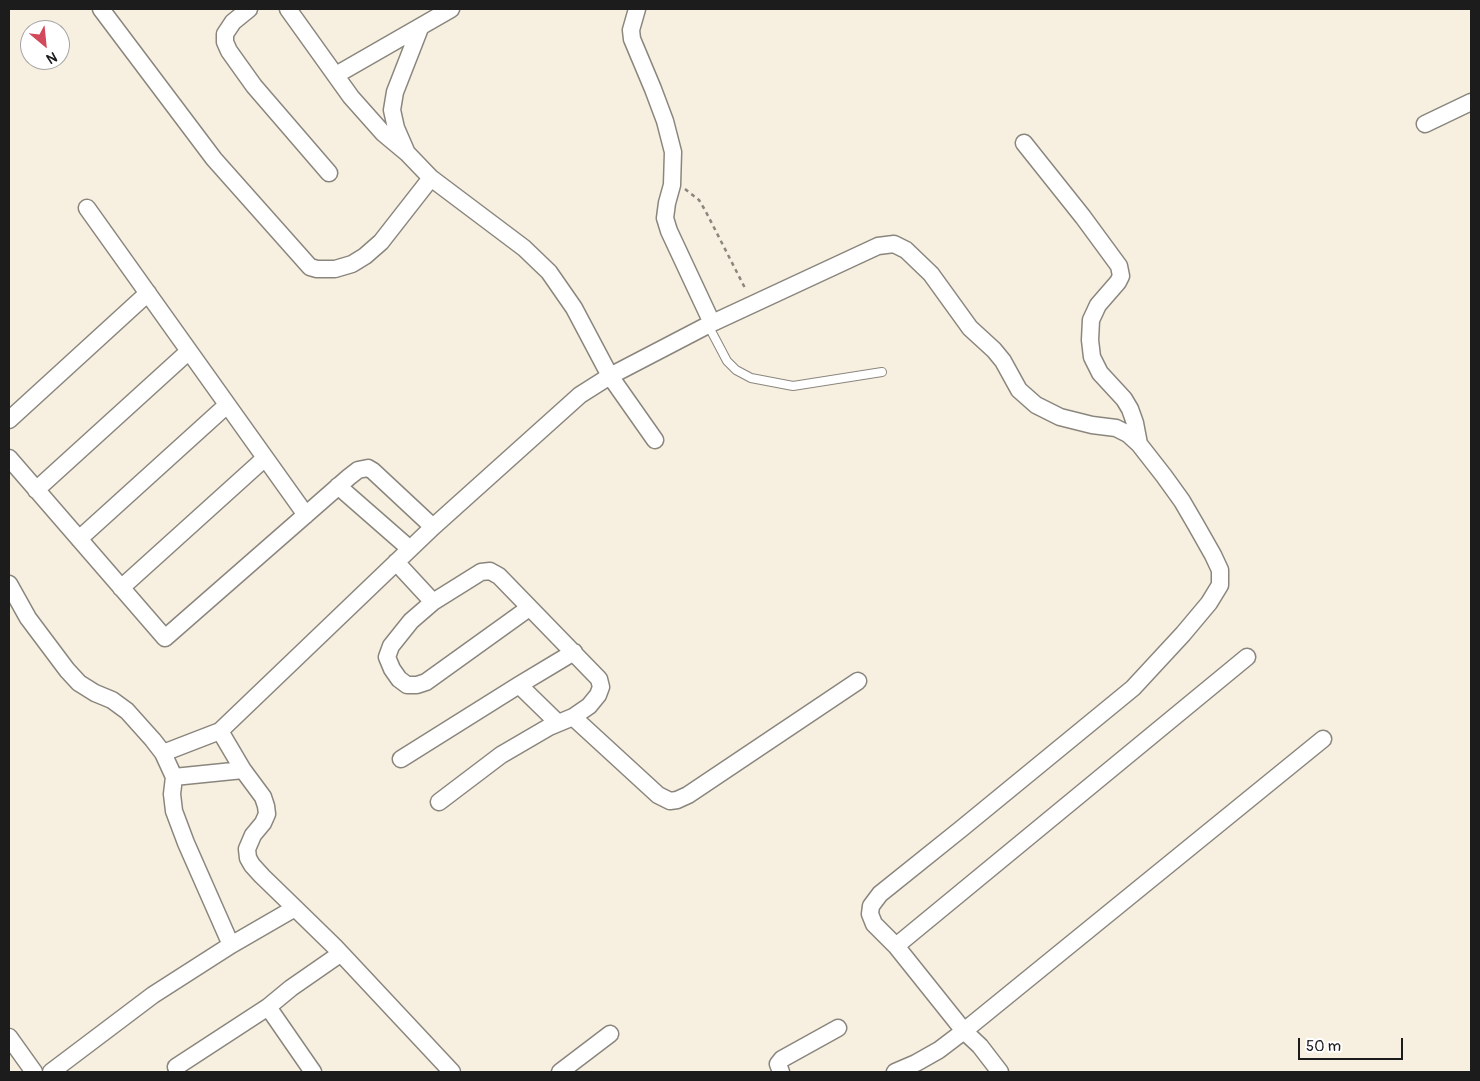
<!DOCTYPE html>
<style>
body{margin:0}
#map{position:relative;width:1480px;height:1081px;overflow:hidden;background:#f7f0e0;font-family:Pangolin,sans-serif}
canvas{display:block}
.frame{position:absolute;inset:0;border:10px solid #1c1c1c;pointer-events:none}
.north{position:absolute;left:20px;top:20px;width:50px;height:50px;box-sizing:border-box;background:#fff;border:1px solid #a4a4a4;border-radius:50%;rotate:152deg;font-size:14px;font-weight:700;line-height:20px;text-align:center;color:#1c1c1c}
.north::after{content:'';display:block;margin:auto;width:18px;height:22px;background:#d1495b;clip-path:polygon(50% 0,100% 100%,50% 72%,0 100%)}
.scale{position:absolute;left:1298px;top:1038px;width:105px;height:22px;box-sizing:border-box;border:2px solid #1c1c1c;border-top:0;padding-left:6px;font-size:15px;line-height:18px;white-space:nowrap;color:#1c1c1c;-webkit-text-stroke:4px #fff;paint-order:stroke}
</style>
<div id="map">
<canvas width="1480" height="1081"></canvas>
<div class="frame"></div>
<div class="north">N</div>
<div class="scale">50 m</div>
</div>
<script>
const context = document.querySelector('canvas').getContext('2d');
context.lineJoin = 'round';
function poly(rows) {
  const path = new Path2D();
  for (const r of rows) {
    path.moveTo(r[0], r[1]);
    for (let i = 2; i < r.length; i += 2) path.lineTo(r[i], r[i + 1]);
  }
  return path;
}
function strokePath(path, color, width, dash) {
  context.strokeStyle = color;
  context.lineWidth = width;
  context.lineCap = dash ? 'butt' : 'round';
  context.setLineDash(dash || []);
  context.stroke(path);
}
const path = poly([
 [685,189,699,200,705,210,746,290]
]);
const service = poly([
 [708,325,727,361,736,370,751,378,793,386,882,372]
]);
const minor = poly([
 [101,9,214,159,310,267,317,269,335,269,352,264,365,256,381,242,431,178],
 [249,9,233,22,225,34,225,42,229,51,254,86,329,173],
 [288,9,351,97,383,133,407,153,431,178,524,248,549,272,574,308,610,376,655,440],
 [637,9,631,30,632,39,653,89,665,121,673,152,672,185,667,203,665,218,669,231,712,323],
 [336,75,451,9],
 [1425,124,1471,102],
 [1024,143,1083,217,1119,266,1121,276,1118,282,1098,305,1091,320,1090,340,1092,357,1100,373,1124,399,1130,409,1135,423,1139,444],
 [406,151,396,128,392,110,395,92,420,28],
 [87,208,306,515],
 [9,420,148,293],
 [9,458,165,638,349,477,358,470,368,468,373,471,433,527],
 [338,486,410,549],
 [36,490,189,351],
 [79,539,227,405],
 [396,562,433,602],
 [9,584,28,618,67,670,79,683,95,693,112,700,127,711,153,740,163,753,174,777],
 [121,588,265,458],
 [519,685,558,723],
 [573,717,658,795,670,801,677,800,688,795,858,681],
 [163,753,220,731],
 [401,759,519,685,574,652],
 [439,802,501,755,549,727,573,717,589,706,598,695,601,687,599,679,499,576,490,571,481,572,433,602,411,621,391,646,387,657,392,669,399,679,407,685,417,685,426,682,529,608],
 [231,945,186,843,174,811,172,794,174,777,243,770],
 [896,946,1247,657],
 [268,1007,313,1072],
 [9,1037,34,1072],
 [176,1067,268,1007,291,988,340,954],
 [51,1072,153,995,231,945,295,908],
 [452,1072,335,947,295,908,262,876,252,865,248,858,247,849,253,835,263,823,267,814,266,806,263,797,243,770,220,731,433,527,580,395,610,376,708,325,878,246,894,244,906,250,931,274,970,328,994,350,1003,361,1019,390,1036,405,1060,417,1092,425,1116,428,1128,434,1139,444,1164,476,1182,501,1196,525,1213,555,1220,570,1220,585,1209,603,1183,634,1133,688,961,829,880,894,871,906,870,914,874,924,896,946,964,1031,939,1050,916,1063,895,1072],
 [560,1072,610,1034],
 [781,1072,778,1064,782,1059,838,1028],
 [1000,1072,980,1046,964,1031,1323,739]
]);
strokePath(service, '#8a867e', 10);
strokePath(minor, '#8a867e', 19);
strokePath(path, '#8a867e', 2.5, [4, 4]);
strokePath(service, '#fff', 8);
strokePath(minor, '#fff', 16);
</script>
